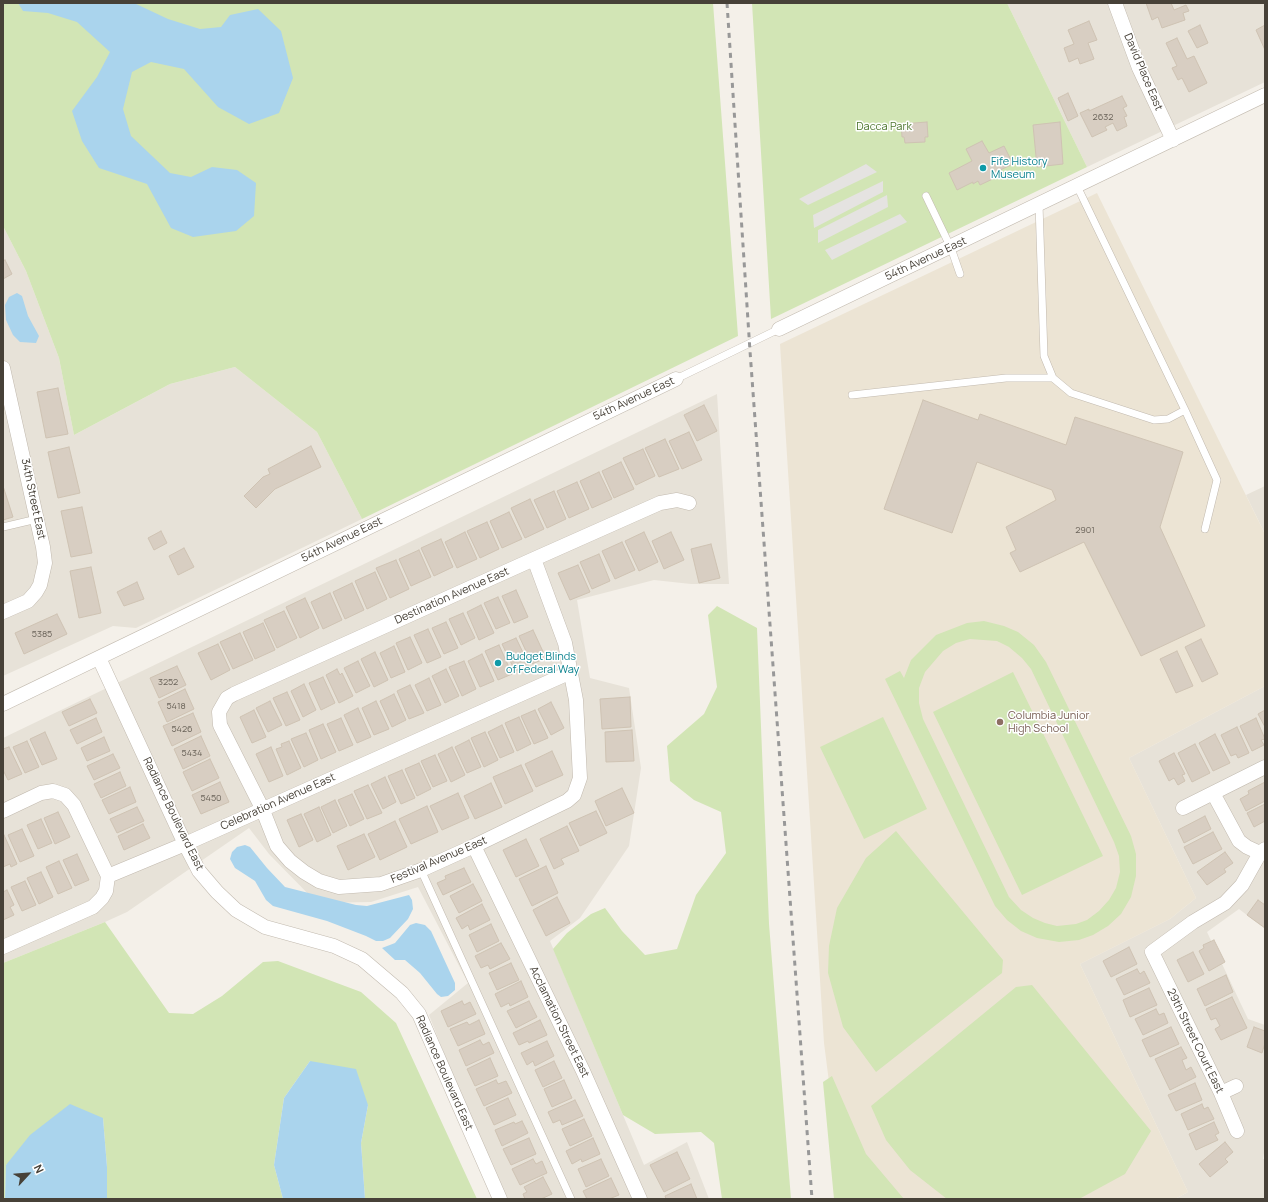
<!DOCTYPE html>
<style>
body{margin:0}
#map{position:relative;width:1268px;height:1202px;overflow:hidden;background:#f4f0e9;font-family:Manrope,sans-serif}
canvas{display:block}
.frame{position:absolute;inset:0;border:4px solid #474138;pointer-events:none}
.north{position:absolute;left:8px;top:1154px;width:40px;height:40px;-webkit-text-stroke:3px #fff;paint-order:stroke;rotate:64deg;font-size:11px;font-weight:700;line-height:16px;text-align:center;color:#474138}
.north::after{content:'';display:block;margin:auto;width:14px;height:18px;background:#474138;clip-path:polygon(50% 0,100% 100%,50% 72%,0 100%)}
</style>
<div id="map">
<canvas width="1268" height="1202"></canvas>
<div class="frame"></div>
<div class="north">N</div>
</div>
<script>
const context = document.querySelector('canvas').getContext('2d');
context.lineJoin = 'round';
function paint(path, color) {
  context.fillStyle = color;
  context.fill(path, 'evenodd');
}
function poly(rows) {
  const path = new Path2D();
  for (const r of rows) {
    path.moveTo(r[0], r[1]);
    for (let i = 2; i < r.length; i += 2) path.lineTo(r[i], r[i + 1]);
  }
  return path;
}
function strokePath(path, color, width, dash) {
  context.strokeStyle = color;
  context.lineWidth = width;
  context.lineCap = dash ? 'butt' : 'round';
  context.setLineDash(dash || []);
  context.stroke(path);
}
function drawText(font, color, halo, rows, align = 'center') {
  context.font = font + ' Manrope,sans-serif';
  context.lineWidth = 3;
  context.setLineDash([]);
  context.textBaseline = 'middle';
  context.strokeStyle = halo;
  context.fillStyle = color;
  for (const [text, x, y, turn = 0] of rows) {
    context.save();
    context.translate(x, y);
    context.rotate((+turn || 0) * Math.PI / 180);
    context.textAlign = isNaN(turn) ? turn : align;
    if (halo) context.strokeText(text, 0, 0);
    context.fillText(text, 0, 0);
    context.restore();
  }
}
const residential = poly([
 [1007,3,1265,3,1265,82,1087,167],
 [3,226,26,271,59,358,74,435,170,384,235,367,317,432,362,519,136,628,113,626,3,676],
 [717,394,729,584,691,584,654,580,577,600,590,678,629,688,641,768,629,846,580,918,550,941,644,1165,687,1142,709,1199,501,1199,429,1015,468,983,418,887,371,902,317,903,269,854,249,828,127,912,105,922,3,963,3,738],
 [1265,486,1265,534,1246,495],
 [1265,686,1265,929,1239,909,1207,932,1248,1019,1265,1025,1265,1147,1263,1159,1265,1159,1265,1199,1175,1199,1188,1192,1080,964,1170,919,1196,898,1129,758]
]);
const education = poly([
 [1097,193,1265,534,1265,686,1129,758,1196,898,1170,919,1080,964,1188,1192,1175,1199,844,1199,824,1043,780,344]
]);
const green = poly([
 [3,3,713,3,738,336,362,519,317,432,235,367,170,384,74,435,59,358,26,271,3,226],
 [752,3,1007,3,1087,167,771,319],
 [717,606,757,628,769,924,791,1199,722,1199,714,1143,701,1132,655,1134,623,1115,553,949,567,933,591,914,605,908,622,931,645,955,677,949,696,895,726,853,721,812,694,800,670,781,667,746,704,714,717,687,708,615],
 [984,621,1004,626,1018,632,1034,645,1046,662,1131,836,1136,854,1136,876,1131,897,1121,914,1108,926,1093,935,1079,940,1059,942,1037,938,1021,931,1007,920,995,906,885,679,900,671,904,678,911,660,936,635,967,623],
 [970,639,997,641,1009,647,1022,658,1031,669,1114,842,1119,856,1120,872,1116,888,1109,900,1099,911,1087,920,1076,924,1057,926,1045,923,1033,918,1021,910,1009,897,923,719,919,703,919,688,925,672,943,651,956,643],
 [1013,672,1103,856,1022,895,933,712],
 [883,717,927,809,864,839,820,747],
 [896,831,1003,960,1002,973,876,1072,843,1027,828,973,829,946,837,908,866,858],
 [105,922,169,1013,193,1014,222,996,263,962,278,961,361,992,396,1023,477,1199,365,1199,361,1143,368,1105,310,1061,284,1098,274,1165,283,1199,107,1199,107,1167,103,1118,6,1165,5,1199,3,1199,3,963],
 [1032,985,1151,1131,1125,1174,1079,1199,947,1199,910,1170,886,1140,871,1106,1016,987],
 [832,1076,866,1154,904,1199,834,1199,823,1082]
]);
const parking = poly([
 [866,164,877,172,808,205,799,199],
 [883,181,883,192,814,228,813,215],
 [887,195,888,207,818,243,818,230],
 [900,214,907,222,832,260,825,250]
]);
const water = poly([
 [18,3,134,3,168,19,200,29,221,27,230,15,258,9,281,31,293,78,279,113,249,124,218,107,184,69,151,62,132,72,123,109,131,136,170,173,191,177,212,167,237,170,256,183,254,216,236,231,193,237,171,228,147,184,99,168,82,141,72,111,97,77,110,52,77,22,48,13,23,11],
 [17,293,22,296,28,316,39,336,36,343,20,342,13,335,6,320,5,305,9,297],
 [245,845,250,847,267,868,285,887,356,905,367,906,409,895,412,900,413,909,408,919,390,938,383,941,376,941,366,936,327,921,273,906,266,900,255,881,235,868,230,859,232,852,237,847],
 [416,923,425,925,431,931,455,983,455,990,448,996,441,997,437,994,420,973,405,960,395,960,382,948,395,943,410,925],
 [310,1061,356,1069,368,1105,361,1143,365,1199,283,1199,274,1165,284,1098],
 [70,1104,103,1118,107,1167,107,1199,5,1199,6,1165,30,1135]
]);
const building = poly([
 [1146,3,1171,3,1174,10,1186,5,1189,11,1183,13,1185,20,1162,28,1158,17,1152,20,1146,3],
 [1089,21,1097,40,1088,43,1094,59,1080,64,1078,58,1069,62,1064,48,1074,44,1068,30,1089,21],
 [1200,25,1208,43,1197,48,1188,31,1200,25],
 [1265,25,1265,50,1256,30,1265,25],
 [1177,38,1187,59,1194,56,1207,83,1189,92,1182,78,1178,80,1172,68,1177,66,1166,43,1177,38],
 [1068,93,1078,116,1068,121,1058,98,1068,93],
 [1122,96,1127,106,1123,108,1127,116,1124,117,1127,126,1117,131,1113,123,1105,127,1107,130,1092,137,1080,113,1089,109,1089,111,1122,96],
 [927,122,928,137,925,137,925,142,905,143,904,137,902,137,901,124,927,122],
 [1060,122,1063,164,1037,167,1033,125,1060,122],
 [982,141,989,153,1004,146,1013,164,998,171,999,176,980,185,978,181,973,184,973,182,957,190,949,173,972,161,966,149,982,141],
 [5,260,12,274,3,279,3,261,5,260],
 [58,388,68,434,46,438,37,392,58,388],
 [923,400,978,420,980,414,1066,445,1075,417,1183,452,1160,527,1205,626,1141,656,1084,542,1020,572,1010,553,1016,550,1006,527,1056,500,1052,490,977,462,952,533,884,509,923,400],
 [704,405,717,431,697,441,684,415,704,405],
 [689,432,702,460,682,469,669,441,689,432],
 [665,439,679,469,659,477,645,448,665,439],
 [311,446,321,467,275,489,256,508,244,496,263,477,270,474,268,469,311,446],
 [69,447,80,493,58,498,48,452,69,447],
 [643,449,655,476,636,485,623,458,643,449],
 [621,462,634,489,614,498,602,471,621,462],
 [599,472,612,499,592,508,580,481,599,472],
 [577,482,589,509,569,518,557,491,577,482],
 [3,486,13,517,3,520,3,486],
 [554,491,566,519,547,528,534,500,554,491],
 [530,499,544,529,525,538,511,508,530,499],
 [82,507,92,553,71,557,61,511,82,507],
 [509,512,522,539,502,548,490,521,509,512],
 [487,522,499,549,480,558,467,531,487,522],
 [161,531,167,543,154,550,148,538,161,531],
 [465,532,477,559,457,568,445,542,465,532],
 [644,532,658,562,639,571,625,541,644,532],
 [671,532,684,560,664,569,652,541,671,532],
 [441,539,453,567,434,576,421,548,441,539],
 [622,542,635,570,615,579,602,551,622,542],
 [711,544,720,578,699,583,691,549,711,544],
 [184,548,194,567,178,575,169,556,184,548],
 [419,550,431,577,411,586,399,559,419,550],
 [599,554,610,581,592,589,580,562,599,554],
 [396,560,409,589,390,598,376,568,396,560],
 [578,565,590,592,570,600,558,573,578,565],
 [91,567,101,613,79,618,70,571,91,567],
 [375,572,387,599,367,609,355,581,375,572],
 [137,582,144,599,124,606,117,592,137,582],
 [352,583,364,610,345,619,333,592,352,583],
 [516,590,528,617,514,623,502,596,516,590],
 [330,593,342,620,323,629,311,602,330,593],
 [498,597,510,623,496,629,484,603,498,597],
 [305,598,319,628,300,638,286,607,305,598],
 [481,605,494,633,479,640,467,612,481,605],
 [284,611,297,638,277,648,264,620,284,611],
 [463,613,475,638,461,645,449,619,463,613],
 [57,614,67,634,24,654,15,633,57,614],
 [446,622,458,648,444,654,432,628,446,622],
 [263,623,275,650,255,659,243,632,263,623],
 [428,629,441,657,427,663,414,635,428,629],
 [533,630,546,658,532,664,519,636,533,630],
 [240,633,253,660,233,669,220,642,240,633],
 [410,637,422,663,408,670,396,643,410,637],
 [516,638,529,665,515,671,502,644,516,638],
 [1201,639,1218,674,1202,682,1185,647,1201,639],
 [218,644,230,670,211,680,198,653,218,644],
 [499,645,512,674,498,680,485,651,499,645],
 [394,646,405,672,391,678,380,653,394,646],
 [1177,651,1193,686,1176,693,1160,659,1177,651],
 [375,652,388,680,374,687,361,659,375,652],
 [482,654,494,681,480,687,468,661,482,654],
 [358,661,370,686,356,693,344,668,358,661],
 [464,661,476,689,462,696,449,667,464,661],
 [177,666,186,685,159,698,150,678,177,666],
 [337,669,340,675,342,673,353,696,339,703,326,675,337,669],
 [446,669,459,696,445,703,432,676,446,669],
 [323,677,335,703,321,710,309,683,323,677],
 [429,678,441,705,427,711,415,685,429,678],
 [304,684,316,710,303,717,291,691,304,684],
 [410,685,424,713,409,719,397,691,410,685],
 [185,689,194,709,167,722,158,702,185,689],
 [287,692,300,720,286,726,273,698,287,692],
 [394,694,406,720,392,727,380,701,394,694],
 [630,697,631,727,602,729,600,699,630,697],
 [90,699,97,713,69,726,62,712,90,699],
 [270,701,282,725,268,732,256,708,270,701],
 [376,701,389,729,374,735,362,708,376,701],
 [551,702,564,728,551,735,538,709,551,702],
 [358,708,371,737,357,743,344,715,358,708],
 [254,710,266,737,252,743,240,717,254,710],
 [535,710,548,738,534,744,521,716,535,710],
 [1265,710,1265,727,1258,714,1265,710],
 [193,713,201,732,172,746,163,726,193,713],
 [519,717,531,744,517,751,505,723,519,717],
 [96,718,102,732,77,744,70,730,96,718],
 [341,718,353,745,339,751,327,724,341,718],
 [1256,718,1265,739,1261,740,1264,745,1252,751,1240,726,1256,718],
 [323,724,336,752,321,759,309,730,323,724],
 [502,725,514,752,500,758,488,732,502,725],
 [1237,727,1249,753,1238,758,1236,754,1231,756,1221,735,1237,727],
 [632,730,634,761,606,762,605,732,632,730],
 [45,732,57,759,42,765,30,739,45,732],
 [485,732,498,760,484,767,471,738,485,732],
 [306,733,318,760,304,767,291,739,306,733],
 [1215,734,1230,763,1213,771,1199,743,1215,734],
 [201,736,210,756,183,769,174,749,201,736],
 [104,737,110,751,87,761,81,748,104,737],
 [469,740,481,767,467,773,455,747,469,740],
 [27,741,39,767,25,773,13,747,27,741],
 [289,741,301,768,287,775,276,749,282,747,281,744,289,741],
 [1195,744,1210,773,1192,782,1178,753,1195,744],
 [9,747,22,774,8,780,3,770,3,749,9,747],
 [271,747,283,776,269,782,256,754,271,747],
 [452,747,465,775,451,782,438,754,452,747],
 [552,751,563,775,536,787,525,764,552,751],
 [1174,753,1185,774,1182,775,1185,781,1178,785,1174,778,1169,781,1159,761,1174,753],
 [113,754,120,768,94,780,87,766,113,754],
 [435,755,447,781,433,787,421,761,435,755],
 [210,759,219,778,192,791,183,772,210,759],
 [419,763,431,789,417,796,405,769,419,763],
 [521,765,533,791,505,804,493,777,521,765],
 [402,770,415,798,401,804,388,776,402,770],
 [120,772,126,786,101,798,94,784,120,772],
 [385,777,396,802,383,809,371,784,385,777],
 [220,782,229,802,201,814,192,795,220,782],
 [1265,782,1265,801,1246,811,1240,799,1249,794,1248,791,1265,782],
 [491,783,502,807,475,819,464,796,491,783],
 [368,785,382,813,367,819,354,791,368,785],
 [130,787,136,802,109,814,102,800,130,787],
 [622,788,634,813,606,826,595,801,622,788],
 [458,793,469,818,442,830,430,806,458,793],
 [352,794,364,819,350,826,338,800,352,794],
 [335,800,347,826,333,833,321,807,335,800],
 [1265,804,1265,821,1254,827,1247,813,1265,804],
 [427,806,438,832,411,844,399,819,427,806],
 [137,807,144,821,117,833,110,819,137,807],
 [319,807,331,835,317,842,304,814,319,807],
 [596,811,607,833,580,846,569,823,596,811],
 [58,812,70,837,55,844,44,818,58,812],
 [301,814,313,840,299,847,287,820,301,814],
 [1205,816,1211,829,1184,843,1178,830,1205,816],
 [41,819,52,843,38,849,27,825,41,819],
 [395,821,407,847,380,860,368,834,395,821],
 [143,824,150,838,124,850,118,836,143,824],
 [567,826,579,851,561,859,564,864,554,869,540,839,567,826],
 [22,829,34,856,20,862,8,835,22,829],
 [1213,832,1222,849,1193,864,1184,847,1213,832],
 [364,834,375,857,348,870,337,846,364,834],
 [4,835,17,864,11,867,10,864,3,867,4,835],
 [526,839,539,866,516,877,503,850,526,839],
 [1225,852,1233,863,1224,869,1226,872,1207,885,1197,872,1225,852],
 [77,854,89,880,75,886,63,860,77,854],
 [59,861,72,888,58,894,46,867,59,861],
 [546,866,558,893,532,906,519,879,546,866],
 [464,868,471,882,443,895,437,883,446,879,445,876,464,868],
 [41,872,53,897,39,904,27,878,41,872],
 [25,881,36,905,22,911,11,887,25,881],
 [473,884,482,901,459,913,450,896,473,884],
 [7,890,14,905,10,907,14,915,3,920,3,892,7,890],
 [557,897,570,923,546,936,533,910,557,897],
 [1258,900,1265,905,1265,928,1247,915,1258,900],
 [482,904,490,920,470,930,468,925,462,929,456,918,482,904],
 [491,924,499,941,477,952,469,935,491,924],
 [1214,940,1225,962,1209,971,1199,951,1204,948,1203,945,1214,940],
 [501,943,510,959,490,969,488,965,481,968,475,956,501,943],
 [1129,947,1137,964,1111,977,1103,961,1129,947],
 [1193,952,1204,974,1188,982,1177,960,1193,952],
 [511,963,519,980,497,990,489,973,511,963],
 [1137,969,1140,974,1144,971,1150,983,1124,995,1116,979,1137,969],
 [1226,975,1233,992,1205,1006,1197,989,1226,975],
 [521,981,528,997,510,1006,509,1003,501,1007,495,994,521,981],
 [1149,988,1157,1005,1130,1017,1123,1000,1149,988],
 [1232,997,1247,1028,1221,1040,1215,1029,1220,1026,1216,1018,1211,1020,1206,1009,1232,997],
 [462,1001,464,1005,470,1002,476,1014,448,1027,441,1011,462,1001],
 [529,1001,537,1017,516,1028,507,1011,529,1001],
 [1156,1009,1159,1015,1164,1013,1168,1023,1143,1035,1135,1019,1156,1009],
 [479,1020,485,1034,458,1046,450,1029,467,1022,469,1025,479,1020],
 [540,1020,547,1035,529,1043,528,1041,519,1045,513,1033,540,1020],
 [1171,1027,1179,1044,1150,1057,1142,1040,1171,1027],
 [1254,1027,1265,1031,1265,1043,1262,1053,1247,1047,1254,1027],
 [480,1040,483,1045,489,1042,494,1053,466,1066,459,1050,480,1040],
 [547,1041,554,1056,535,1066,533,1061,527,1065,521,1053,547,1041],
 [1181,1047,1187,1058,1182,1060,1186,1070,1191,1067,1196,1077,1170,1090,1155,1059,1181,1047],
 [490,1058,498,1076,475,1086,467,1069,490,1058],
 [554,1061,562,1078,543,1087,535,1070,554,1061],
 [496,1080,498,1084,506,1081,512,1093,484,1106,476,1089,496,1080],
 [564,1080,572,1098,552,1107,544,1089,564,1080],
 [1195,1083,1202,1100,1176,1111,1168,1095,1195,1083],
 [508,1098,516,1115,494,1125,486,1108,508,1098],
 [575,1100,583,1116,562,1125,560,1120,553,1123,548,1112,575,1100],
 [1202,1104,1204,1109,1208,1107,1214,1119,1188,1130,1181,1114,1202,1104],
 [584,1119,592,1136,570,1146,562,1129,584,1119],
 [522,1121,528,1133,502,1146,495,1130,514,1122,515,1124,522,1121],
 [1214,1122,1219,1133,1215,1135,1218,1140,1196,1150,1189,1134,1214,1122],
 [529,1138,536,1154,511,1165,503,1149,529,1138],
 [593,1138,600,1154,582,1162,581,1159,572,1164,566,1151,593,1138],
 [1225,1142,1233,1152,1225,1159,1228,1162,1210,1177,1199,1164,1225,1142],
 [677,1152,690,1179,664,1192,650,1165,677,1152],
 [533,1159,536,1164,542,1161,547,1173,520,1185,512,1169,533,1159],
 [601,1159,609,1176,586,1187,578,1169,601,1159],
 [543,1177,552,1194,541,1199,525,1199,523,1194,527,1192,524,1187,543,1177],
 [611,1178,619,1195,609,1199,587,1199,583,1191,611,1178],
 [691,1184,697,1199,666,1199,665,1196,691,1184]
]);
const lane = poly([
 [1077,186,1185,410,1217,480,1205,529],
 [926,196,951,248,960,274],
 [1039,204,1044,356,1053,378,1071,393,1154,420,1168,419,1185,410],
 [676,379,779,329],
 [852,395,1006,378,1053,378],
 [3,527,37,519],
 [421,870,571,1199]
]);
const street = poly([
 [1115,3,1139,68,1173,140],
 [779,329,1265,95],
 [3,368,43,547,45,563,40,585,36,592,28,601,3,612],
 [534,559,565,643,576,700,580,778,574,795,567,801,474,846,421,870,381,884,339,887,319,881,304,872,290,861,277,846,262,808,220,725,219,712,227,698,234,694,534,559,660,503,677,500,689,503],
 [99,658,185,844,199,871,217,892,236,910,265,927,334,946,362,959,402,993,419,1014,500,1199],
 [3,704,676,379],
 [1213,793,1239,841,1247,847,1260,853],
 [1183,808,1265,767],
 [3,811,41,793,53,791,65,795,74,805,108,876],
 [474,846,583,1071,640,1199],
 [3,947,93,907,102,898,106,891,108,876,185,844,571,672],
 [1221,1093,1236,1086],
 [1237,1131,1221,1093,1152,952,1193,922,1225,903,1242,885,1260,853,1265,849]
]);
const rail = poly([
 [727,3,750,351,812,1199]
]);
const markers = [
 [983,168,4,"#0f9aa8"],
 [498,663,4,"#0f9aa8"],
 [1000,722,4,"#8d6e63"]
];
const numberNames = [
 ["2632",1103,117],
 ["2901",1085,530],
 ["5385",42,634],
 ["3252",168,682],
 ["5418",176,706],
 ["5426",182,729],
 ["5434",192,753],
 ["5450",211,798]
];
const streetNames = [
 ["David Place East",1143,72,67],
 ["54th Avenue East",926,259,-25],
 ["54th Avenue East",634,399,-25],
 ["34th Street East",33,499,78],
 ["54th Avenue East",342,540,-26],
 ["Destination Avenue East",452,596,-24],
 ["Celebration Avenue East",278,802,-24],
 ["Radiance Boulevard East",173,814,64],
 ["Festival Avenue East",439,860,-23],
 ["Acclamation Street East",559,1022,64],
 ["29th Street Court East",1195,1041,64],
 ["Radiance Boulevard East",444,1073,66]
];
const parkNames = [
 ["Dacca Park",884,127]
];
const cultureNames = [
 ["Fife History",991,162],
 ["Museum",991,175],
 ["Budget Blinds",506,657],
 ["of Federal Way",506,670]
];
const educationNames = [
 ["Columbia Junior",1008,716],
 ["High School",1008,729]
];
paint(residential, '#e7e2d8');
paint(education, '#ece4d4');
paint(green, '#d2e5b5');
paint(parking, '#e5e3e1');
paint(water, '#aad4ed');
paint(building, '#d8cec2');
strokePath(building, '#cfc3b3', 1);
strokePath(lane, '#c2baaf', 8);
strokePath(street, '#c2baaf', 15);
strokePath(lane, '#fff', 7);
strokePath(street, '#fff', 14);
strokePath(rail, '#989898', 3, [5, 5]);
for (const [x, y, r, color] of markers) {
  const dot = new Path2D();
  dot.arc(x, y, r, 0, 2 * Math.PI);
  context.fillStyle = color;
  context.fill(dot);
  strokePath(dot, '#fff', 1.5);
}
drawText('9px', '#6b645a', null, numberNames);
drawText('11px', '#474138', '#fff', streetNames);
drawText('11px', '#4d762e', '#fff', parkNames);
drawText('11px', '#0d838f', '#fff', cultureNames, 'left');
drawText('11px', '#785e54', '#fff', educationNames, 'left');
</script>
